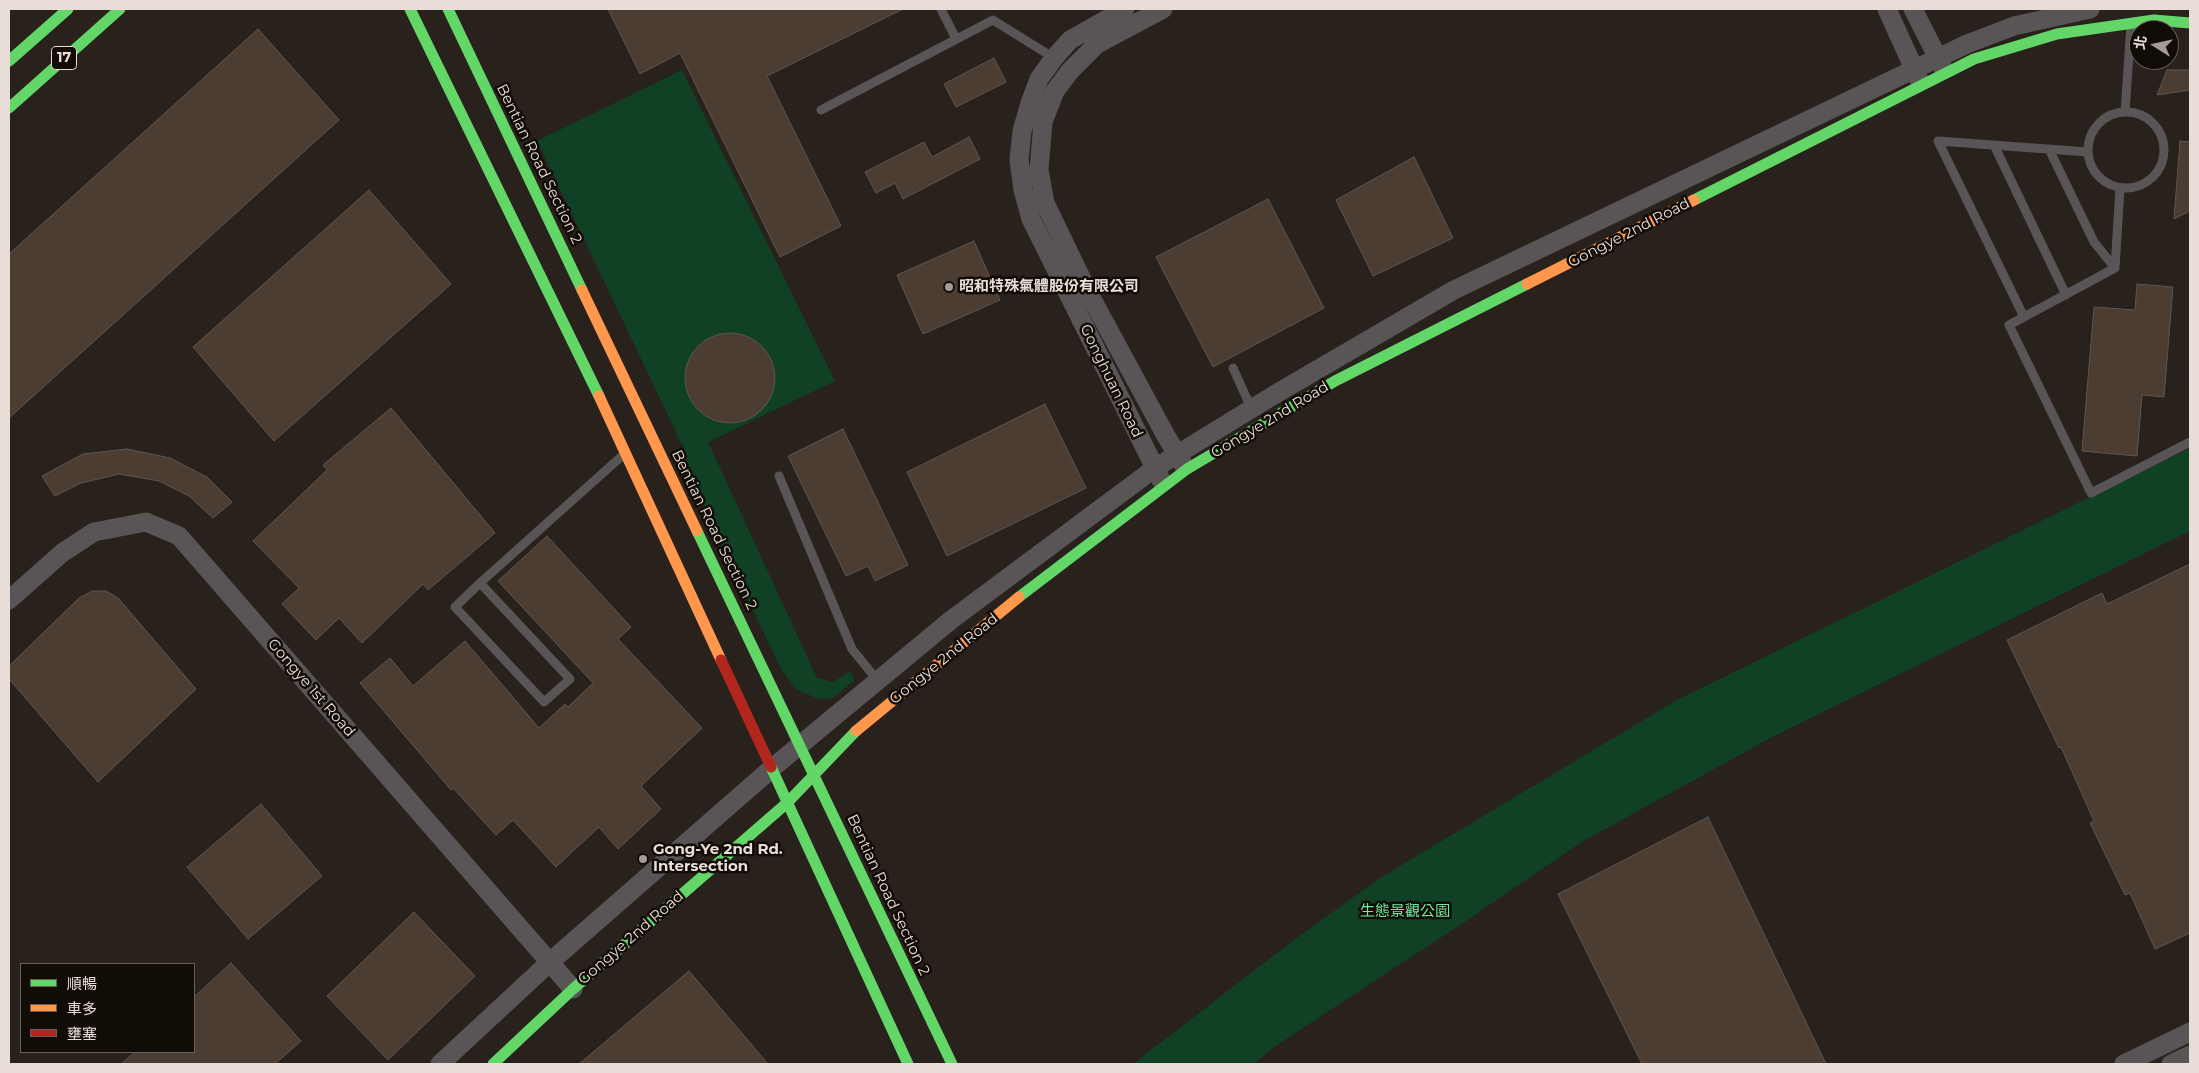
<!DOCTYPE html>
<meta charset="utf-8">
<style>
body{margin:0}
#map{position:relative;width:2199px;height:1073px;overflow:hidden;background:#29211c;font-family:Montserrat,"Noto Sans TC",sans-serif}
canvas{display:block}
.frame{position:absolute;inset:0;border:10px solid #e9ded7;pointer-events:none}
.legend{position:absolute;left:20px;top:963px;width:175px;height:90px;box-sizing:border-box;background:#120c07;border:1px solid #68605a;margin:0;padding:6px 9px;list-style:none;font-size:15px;color:#e9ded7}
.legend li{display:flex;align-items:center;gap:10px;height:25px}
.legend b{width:25px;border:1px solid #68605a}
.north{position:absolute;left:2129px;top:20px;width:50px;height:50px;box-sizing:border-box;background:#120c07;border:1px solid #68605a;border-radius:50%;rotate:280deg;font-size:14px;font-weight:700;line-height:20px;text-align:center;color:#e9ded7}
.north::after{content:'';display:block;margin:auto;width:18px;height:22px;background:#a69c96;clip-path:polygon(50% 0,100% 100%,50% 72%,0 100%)}
</style>
<div id="map">
<canvas width="2199" height="1073"></canvas>
<div class="frame"></div>
<ul class="legend">
<li><b style="height:6px;background:#63d668"></b>順暢</li>
<li><b style="height:6px;background:#ff974d"></b>車多</li>
<li><b style="height:6px;background:#b3261e"></b>壅塞</li>
</ul>
<div class="north">北</div>
</div>
<script>
const context = document.querySelector('canvas').getContext('2d');
context.lineJoin = 'round';
function paint(path, color) {
  context.fillStyle = color;
  context.fill(path, 'evenodd');
}
function poly(rows) {
  const path = new Path2D();
  for (const r of rows) {
    if (r.length === 3) {
      path.moveTo(r[0] + r[2], r[1]);
      path.arc(r[0], r[1], r[2], 0, 2 * Math.PI);
      continue;
    }
    path.moveTo(r[0], r[1]);
    for (let i = 2; i < r.length; i += 2) path.lineTo(r[i], r[i + 1]);
  }
  return path;
}
function strokePath(path, color, width, dash) {
  context.strokeStyle = color;
  context.lineWidth = width;
  context.lineCap = dash ? 'butt' : 'round';
  context.setLineDash(dash || []);
  context.stroke(path);
}
function drawText(font, color, halo, rows, align = 'center') {
  context.font = font + ' Montserrat,"Noto Sans TC",sans-serif';
  context.lineWidth = 5;
  context.setLineDash([]);
  context.textBaseline = 'middle';
  context.strokeStyle = halo;
  context.fillStyle = color;
  for (const [text, x, y, turn = 0] of rows) {
    context.save();
    context.translate(x, y);
    context.rotate((+turn || 0) * Math.PI / 180);
    context.textAlign = isNaN(turn) ? turn : align;
    if (halo) context.strokeText(text, 0, 0);
    context.fillText(text, 0, 0);
    context.restore();
  }
}
const green = poly([
 [682,70,835,381,708,442,817,678,833,682,850,671,855,680,833,698,819,699,797,690,781,669,679,454,685,451,537,141],
 [2190,448,2190,531,1772,737,1580,843,1463,923,1274,1047,1254,1064,1133,1064,1291,942,1380,878,1677,700]
]);
const building = poly([
 [608,9,903,9,767,76,841,226,780,257,680,53,640,74,608,9],
 [258,29,339,120,9,418,9,254,258,29],
 [994,58,1006,82,956,107,944,84,994,58],
 [2167,70,2190,70,2190,90,2157,95,2167,70],
 [969,137,980,159,903,199,895,183,876,193,865,172,924,142,932,157,969,137],
 [2180,141,2190,142,2190,211,2174,219,2180,141],
 [1414,157,1453,238,1373,276,1336,200,1414,157],
 [369,190,451,284,274,441,193,347,369,190],
 [1268,199,1324,308,1213,367,1156,257,1268,199],
 [974,241,1000,300,923,334,897,275,974,241],
 [2137,284,2173,287,2164,397,2142,395,2137,456,2082,451,2094,307,2135,310,2137,284],
 [730,378,45],
 [1045,404,1086,488,947,556,907,472,1045,404],
 [391,408,495,533,428,590,423,584,362,643,339,618,316,640,282,604,299,588,253,541,327,470,323,465,391,408],
 [843,429,908,565,875,581,868,566,846,576,788,456,843,429],
 [127,449,170,458,207,477,232,502,213,518,189,496,159,481,119,474,81,483,55,496,42,476,83,454,127,449],
 [547,536,631,627,618,639,702,728,641,786,661,809,618,849,599,827,556,867,513,820,496,835,453,788,451,790,360,683,390,658,413,686,465,641,539,728,565,704,568,707,593,683,498,581,547,536],
 [2190,564,2190,933,2155,949,2130,893,2125,895,2090,823,2094,821,2061,747,2059,748,2007,640,2102,593,2107,604,2190,564],
 [92,591,106,591,118,598,196,689,98,782,9,679,9,666,79,598,92,591],
 [261,804,322,876,248,939,187,867,261,804],
 [1708,817,1826,1064,1642,1064,1558,894,1708,817],
 [414,912,475,976,388,1060,327,996,414,912],
 [231,963,301,1041,275,1064,121,1064,135,1052,194,1052,194,997,231,963],
 [689,971,768,1064,579,1064,689,971]
]);
const lane = poly([
 [941,9,956,39],
 [821,110,993,20,1054,58],
 [2125,112,2131,25],
 [2126,150,38],
 [1994,145,2066,295],
 [2049,149,2094,242,2115,268],
 [2120,188,2115,268,2009,325,2091,493,2190,442],
 [2024,317,1938,141,2088,152],
 [1233,368,1252,410],
 [779,476,852,649,878,681],
 [480,583,570,679,544,702,455,607,480,583,623,455]
]);
const street = poly([
 [1125,9,1070,40,1054,58,1039,79,1030,103,1022,131,1019,160,1023,190,1031,219,1161,480],
 [1163,9,1097,44,1070,71,1055,91,1043,122,1039,170,1045,203,1086,288,1166,436,1183,464],
 [1887,9,1919,80],
 [1913,9,1943,68],
 [9,600,62,553,94,532,146,522,179,536,573,989],
 [440,1064,550,962,771,769,951,620,1155,468,1274,395,1454,290,1967,44,2014,26,2090,9],
 [2124,1064,2190,1032],
 [2171,1064,2190,1055]
]);
const fast = poly([
 [410,9,599,396],
 [448,9,582,290],
 [9,61,68,9],
 [9,108,120,9],
 [1694,200,1974,59,2057,34,2154,20,2190,23],
 [697,531,952,1064],
 [1019,597,1187,469,1335,381,1527,284],
 [771,767,908,1064],
 [493,1064,573,989,787,803,856,731]
]);
const slow = poly([
 [1527,284,1694,200],
 [582,290,697,531],
 [599,396,721,660],
 [856,731,1019,597]
]);
const jam = poly([
 [721,660,771,767]
]);
const markers = [
 [949,287,5,"#a69c96"],
 [643,859,5,"#a69c96"]
];
const shields = [
 [64,58,25]
];
const shieldNames = [
 ["17",64,58]
];
const streetNames = [
 ["Bentian Road Section 2",539,164,64],
 ["Gongye 2nd Road",1629,233,-27],
 ["Gonghuan Road",1111,381,64],
 ["Gongye 2nd Road",1270,420,-31],
 ["Bentian Road Section 2",714,530,64],
 ["Gongye 2nd Road",944,659,-39],
 ["Gongye 1st Road",311,688,49],
 ["Bentian Road Section 2",888,895,65],
 ["Gongye 2nd Road",631,938,-41]
];
const poiNames = [
 ["昭和特殊氣體股份有限公司",959,287],
 ["Gong-Ye 2nd Rd.",653,850],
 ["Intersection",653,867]
];
const parkNames = [
 ["生態景觀公園",1405,912]
];
paint(green, '#104125');
paint(building, '#4b3d32');
strokePath(building, '#5e5651', 1);
strokePath(lane, '#595455', 9);
strokePath(street, '#595455', 19);
strokePath(fast, '#63d668', 11);
strokePath(slow, '#ff974d', 11);
strokePath(jam, '#b3261e', 11);
for (const [x, y, r, color] of markers) {
  const dot = new Path2D();
  dot.arc(x, y, r, 0, 2 * Math.PI);
  context.fillStyle = color;
  context.fill(dot);
  strokePath(dot, '#120c07', 2);
}
for (const [x, y, w] of shields) {
  const box = new Path2D();
  box.roundRect(x - w / 2, y - 11.5, w, 23, 4);
  context.fillStyle = '#120c07';
  context.fill(box);
  strokePath(box, '#e9ded7', 1);
}
drawText('bold 14px', '#e9ded7', null, shieldNames);
drawText('15px', '#e9ded7', '#120c07', streetNames);
drawText('bold 15px', '#e9ded7', '#120c07', poiNames, 'left');
drawText('15px', '#71e99d', '#120c07', parkNames);
</script>
